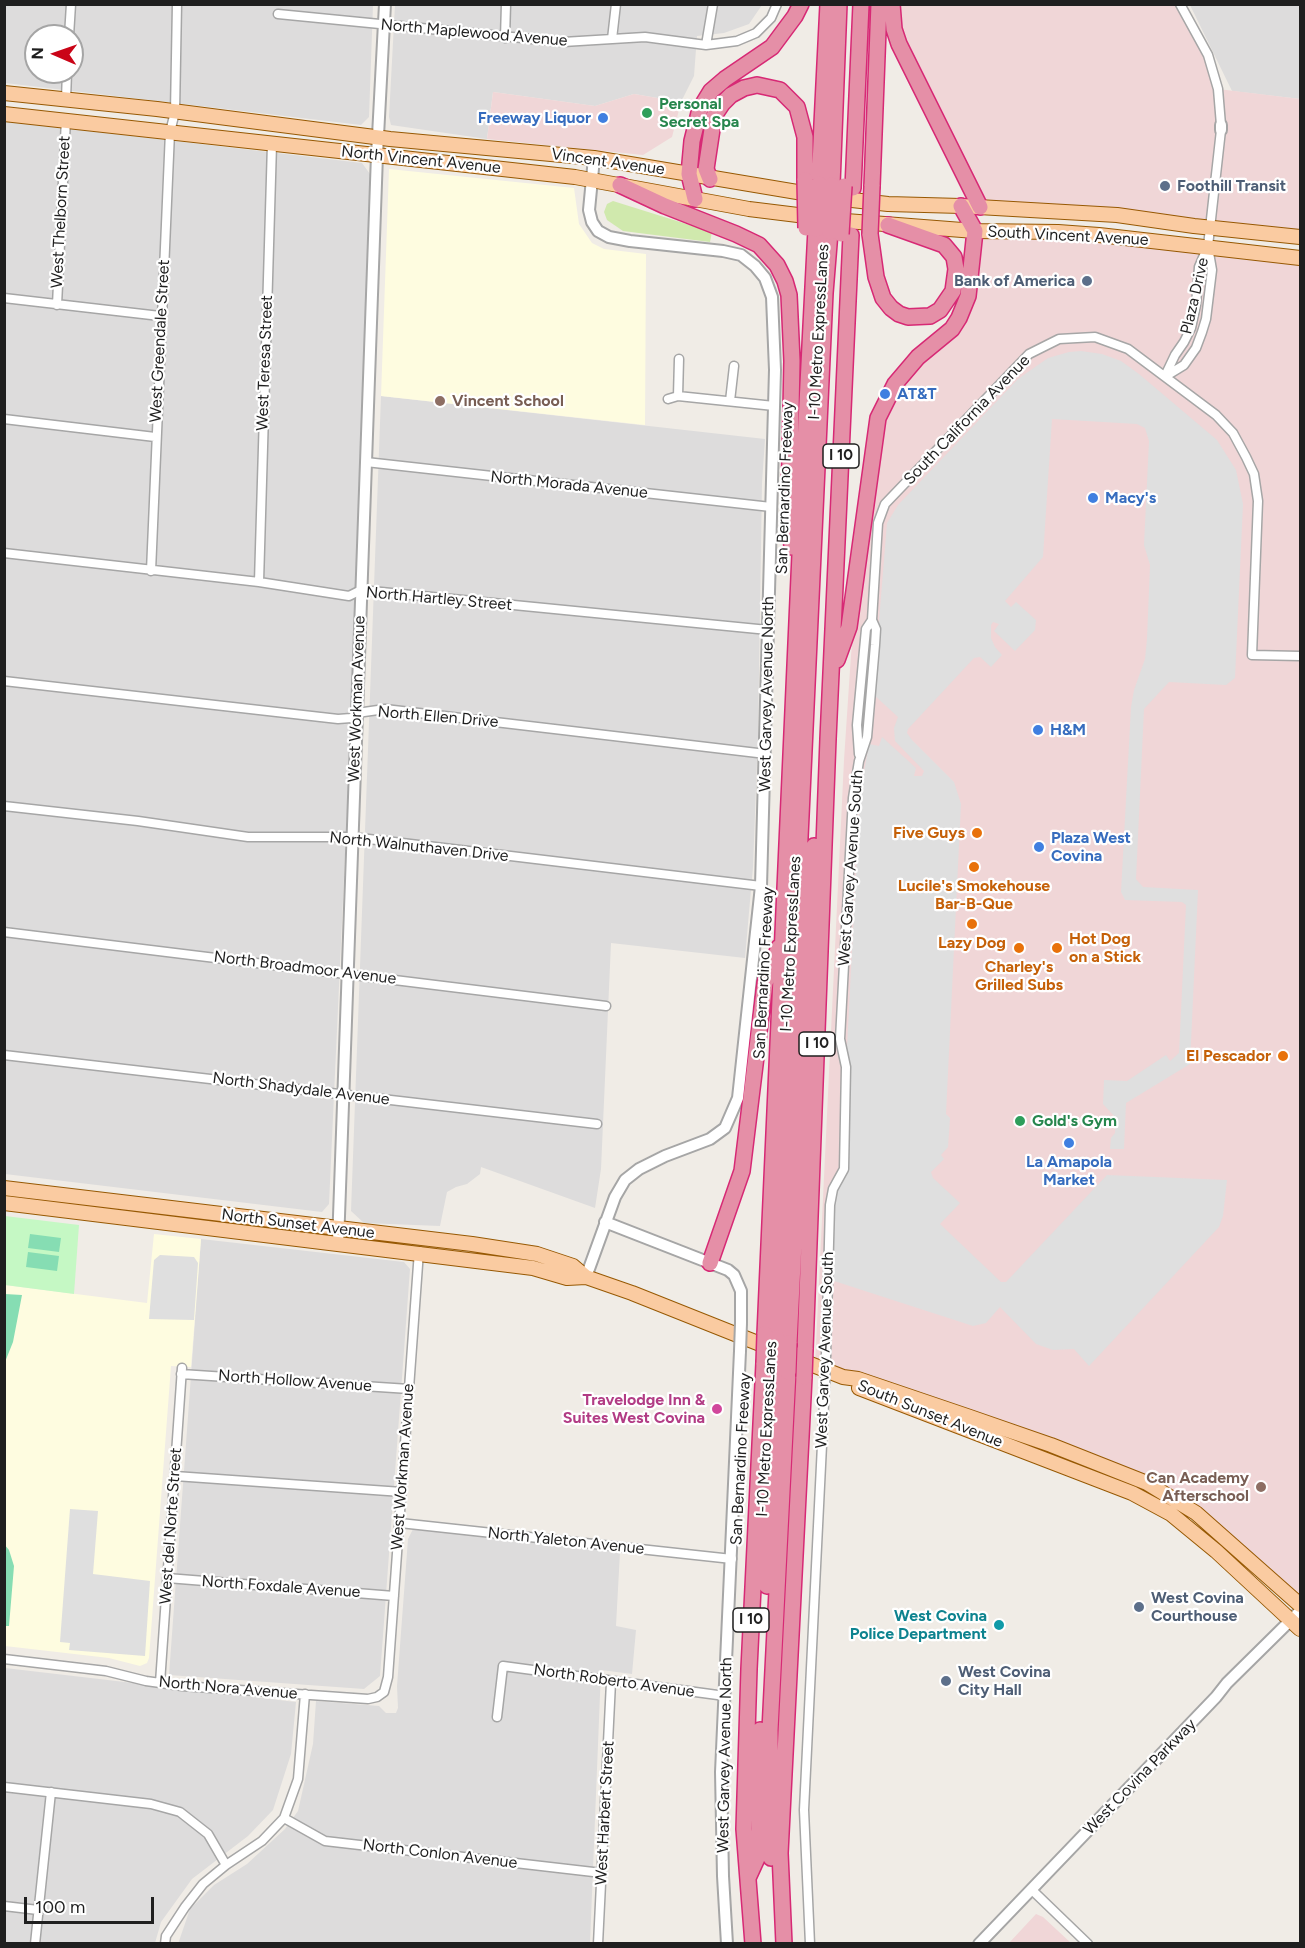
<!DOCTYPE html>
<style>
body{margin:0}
#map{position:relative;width:1305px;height:1948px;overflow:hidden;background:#f0ece6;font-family:Figtree,sans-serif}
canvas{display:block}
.frame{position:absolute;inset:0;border:6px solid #1f1f1f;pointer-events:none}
.north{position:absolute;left:24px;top:24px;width:60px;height:60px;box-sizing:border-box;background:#fff;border:2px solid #a5a5a5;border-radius:50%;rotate:272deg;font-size:16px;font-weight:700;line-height:24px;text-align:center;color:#1f1f1f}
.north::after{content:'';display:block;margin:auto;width:21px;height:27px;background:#ca0417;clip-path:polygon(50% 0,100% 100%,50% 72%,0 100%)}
.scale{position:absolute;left:24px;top:1897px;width:130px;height:27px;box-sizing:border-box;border:3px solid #1f1f1f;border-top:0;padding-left:8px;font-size:18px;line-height:21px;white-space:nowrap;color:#1f1f1f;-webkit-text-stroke:4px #fff;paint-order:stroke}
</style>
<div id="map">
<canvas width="1305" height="1948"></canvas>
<div class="frame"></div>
<div class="north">N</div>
<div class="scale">100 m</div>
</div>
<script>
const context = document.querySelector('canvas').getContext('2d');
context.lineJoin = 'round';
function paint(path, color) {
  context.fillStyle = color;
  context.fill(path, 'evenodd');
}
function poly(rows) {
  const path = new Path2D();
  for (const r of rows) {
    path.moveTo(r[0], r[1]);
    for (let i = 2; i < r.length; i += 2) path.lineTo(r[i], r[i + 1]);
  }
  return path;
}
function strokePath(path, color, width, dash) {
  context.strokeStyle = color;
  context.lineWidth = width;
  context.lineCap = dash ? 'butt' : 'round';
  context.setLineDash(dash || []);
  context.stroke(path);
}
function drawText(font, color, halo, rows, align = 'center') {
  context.font = font + ' Figtree,sans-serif';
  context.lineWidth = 4.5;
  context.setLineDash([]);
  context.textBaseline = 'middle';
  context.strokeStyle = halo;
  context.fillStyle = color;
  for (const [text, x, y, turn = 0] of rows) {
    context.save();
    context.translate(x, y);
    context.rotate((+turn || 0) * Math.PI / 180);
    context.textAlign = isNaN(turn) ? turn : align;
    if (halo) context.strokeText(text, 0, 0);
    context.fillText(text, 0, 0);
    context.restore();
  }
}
const residential = poly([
 [5,5,373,5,369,117,361,125,5,83],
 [36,36,72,36,72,72,36,72],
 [395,5,762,5,749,24,724,33,697,36,694,76,681,102,634,94,595,106,493,92,487,139,391,125,389,117],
 [1190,5,1300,5,1300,99,1232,91],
 [5,121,362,163,370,174,348,790,329,1204,322,1212,5,1174],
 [381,396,765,439,762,483,758,736,753,867,745,958,611,943,601,1169,595,1208,481,1167,480,1174,467,1184,456,1187,447,1192,440,1226,364,1223,351,1211],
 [201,1239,404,1262,410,1269,380,1676,364,1689,169,1675],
 [413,1529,620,1552,616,1626,636,1630,632,1674,601,1670,590,1943,178,1944,190,1909,214,1885,247,1864,285,1829,298,1811,313,1744,316,1701,379,1706,386,1713,396,1713,398,1708,397,1686,408,1539],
 [5,1668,296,1702,291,1754,273,1810,248,1836,192,1879,161,1922,155,1943,5,1944]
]);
const commercial = poly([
 [893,5,1180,5,1189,19,1218,89,1300,99,1300,237,980,207,906,60],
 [493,92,595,106,634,94,681,102,672,137,643,155,487,139],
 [975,231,1300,258,1300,1605,1196,1513,1147,1483,815,1365,844,760,851,655,873,446,883,406,959,318],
 [1036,1914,1043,1917,1071,1943,1009,1943]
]);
const education = poly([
 [389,169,574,188,579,224,592,243,604,249,646,254,645,425,381,396],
 [154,1234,201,1239,191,1367,171,1366,149,1658,147,1663,140,1666,109,1658,5,1646,5,1285,147,1303]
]);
const grass = poly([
 [613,201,712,232,710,242,623,231,607,220,604,212,607,204]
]);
const park = poly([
 [5,1216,79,1225,74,1294,5,1285]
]);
const pitch = poly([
 [30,1234,61,1238,59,1252,28,1248],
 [28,1252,59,1256,57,1271,26,1267],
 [5,1294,22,1295,13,1342,5,1362],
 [4,1544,9,1550,14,1566,9,1626,5,1626]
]);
const parking = poly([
 [1081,351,1102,354,1121,361,1139,374,1217,440,1236,470,1243,504,1235,678,1226,685,1169,682,1144,709,1136,879,1143,887,1198,890,1190,1064,1126,1103,1124,1149,1110,1149,1111,1138,1115,1133,1116,1118,1103,1104,1104,1080,1127,1081,1166,1055,1170,1061,1179,1053,1186,905,1182,902,1125,900,1121,892,1131,707,1134,690,1145,659,1147,639,1150,565,1144,545,1149,441,1145,428,1137,424,1052,419,1043,557,1005,601,1011,607,1016,602,1036,620,1035,630,1015,651,994,631,999,624,993,622,991,625,991,638,995,647,1002,655,991,667,980,657,974,658,908,729,907,733,912,740,954,782,961,804,946,1114,950,1118,948,1147,941,1155,944,1159,931,1172,933,1178,960,1203,940,1224,1001,1282,1006,1282,1107,1175,1227,1180,1223,1216,1219,1227,1089,1366,1074,1349,1053,1350,1036,1344,1000,1307,986,1323,973,1326,828,1279,830,1205,844,1169,846,1067,860,794,869,744,879,746,882,737,916,768,914,776,922,776,924,771,895,741,894,728,898,717,873,694,887,523,898,505,1018,379,1048,358,1069,352],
 [160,1255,194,1257,198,1263,194,1320,149,1319,154,1260],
 [70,1509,98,1511,93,1574,150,1581,145,1656,69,1650,70,1643,60,1642]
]);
const minor = poly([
 [1180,4,1208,55,1218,89,1221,125],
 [278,14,563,42,645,37,706,45,737,41,756,33,771,18,777,4],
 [69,36,71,4],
 [505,38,506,4],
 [612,39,616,4],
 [706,45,713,4],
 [66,99,67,72],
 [4,298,160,316],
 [57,305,66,119],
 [1165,376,1175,355,1184,342,1191,328,1196,305,1199,267,1208,246,1221,130],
 [1166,376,1184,365,1196,348,1202,332,1206,319,1212,270,1208,247],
 [678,396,679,359],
 [668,399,678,396,774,406],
 [730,401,734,366],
 [4,419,155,437],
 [366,462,771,507],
 [4,553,259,582,349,596,361,590,768,630],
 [151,571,170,132,175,112,177,4],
 [259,582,272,144],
 [4,681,338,719,351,718,357,713,385,709,766,754],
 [859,754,857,725,866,629,872,620],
 [4,806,138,821,248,837,352,837,761,886],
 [4,932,606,1006],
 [4,1055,597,1124],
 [826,1355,830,1205,833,1189,844,1169,846,1067,840,1039,853,798,859,761,867,737,875,645,876,629,872,620,878,523,885,504,1029,354,1059,339,1095,337,1128,349,1216,415,1233,433,1246,457,1254,474,1258,501,1252,655,1300,656],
 [181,1374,409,1389],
 [175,1476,402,1492],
 [400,1523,732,1559],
 [167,1578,394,1596],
 [4,1659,106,1671,146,1681,182,1686,368,1699,377,1697,384,1692,388,1677,419,1251],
 [160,1683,182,1368],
 [497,1717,503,1666,725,1696],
 [4,1787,151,1804,180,1812,208,1834,226,1865],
 [284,1818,325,1841,602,1873],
 [1032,1890,1088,1944],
 [4,1906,38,1910],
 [35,1944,51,1792],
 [165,1944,166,1936,185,1907,203,1884,226,1865,262,1841,284,1818,298,1779,305,1694],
 [598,1944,611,1682],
 [810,1944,804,1810,825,1384]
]);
const tertiary = poly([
 [1221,130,1221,125],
 [605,1222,728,1270,734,1275,741,1291,741,1323],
 [338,1244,377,155,385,4],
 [586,1277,615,1197,625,1180,639,1169,665,1156,710,1139,725,1128,738,1098,761,886,775,370,772,297,765,278,755,266,741,255,723,251,630,241,609,237,598,231,592,222,589,210,594,158],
 [727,1944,723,1876,721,1772,740,1351],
 [979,1944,1216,1697,1227,1683,1300,1611]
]);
const primary = poly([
 [4,93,157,109,390,139,594,158,815,195],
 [4,114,575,177,749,209,814,217],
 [834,198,888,204,961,206,1117,215,1194,226,1300,237],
 [833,220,975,231,1058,232,1099,235,1300,258],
 [4,1188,472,1244,537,1254,573,1266,586,1277,632,1293,843,1377,858,1379,970,1417,1051,1445,1147,1483,1196,1513,1300,1605],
 [4,1203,533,1268,567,1278,586,1277],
 [859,1388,1132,1493,1171,1514,1216,1551,1300,1629]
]);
const motorway = poly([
 [892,4,894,29,899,44,980,207],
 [710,179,706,169,714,116,722,104,731,95,744,88,757,85,780,90,797,107,805,137,805,180],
 [819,184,828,4],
 [620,185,665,206,736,234,759,245,777,265,785,281,789,295,792,361,789,504,792,547],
 [832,185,839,4],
 [872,186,879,4],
 [853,188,861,4],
 [695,199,689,174,692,141,700,109,711,91,725,79,772,47,795,16,801,4],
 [870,234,876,277,883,298,891,308,899,314,908,317,930,316,940,310,953,291,956,269,954,257,944,245,888,225],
 [837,660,849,627,878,418,895,384,918,357,952,329,959,318,968,296,975,231,961,206],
 [710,1263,742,1171,765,983,779,947],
 [765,1334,805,443,816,229],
 [777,1338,825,293,830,232],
 [789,1343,814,846],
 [805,1349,828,739,851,235],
 [767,1586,776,1368],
 [771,1858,770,1730,788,1372],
 [748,1878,759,1854,760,1730],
 [753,1944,744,1829,749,1669,764,1363],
 [784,1944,780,1853,804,1377]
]);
const minorBridge = poly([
 [825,1384,826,1355]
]);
const tertiaryBridge = poly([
 [740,1351,741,1323]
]);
const motorwayBridge = poly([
 [805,180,806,228],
 [816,229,819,184],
 [830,232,832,185],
 [841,234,844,186],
 [870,234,872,186],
 [764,1363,765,1334],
 [776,1368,777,1338],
 [788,1372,789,1343],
 [804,1377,805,1349]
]);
const markers = [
 [647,113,6,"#2e9e5b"],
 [603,118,6,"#3f7fe0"],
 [1165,186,6,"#5c6f8a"],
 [1087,281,6,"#5c6f8a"],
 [885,394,6,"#3f7fe0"],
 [440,401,6,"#8d6e63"],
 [1093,498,6,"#3f7fe0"],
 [1038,730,6,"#3f7fe0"],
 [977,833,6,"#e8710a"],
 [1039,847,6,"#3f7fe0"],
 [974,867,6,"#e8710a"],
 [972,924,6,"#e8710a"],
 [1019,948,6,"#e8710a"],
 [1057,948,6,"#e8710a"],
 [1283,1056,6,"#e8710a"],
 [1020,1121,6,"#2e9e5b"],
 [1069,1143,6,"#3f7fe0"],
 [717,1409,6,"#d1479c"],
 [1261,1487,6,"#8d6e63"],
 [1139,1607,6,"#5c6f8a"],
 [999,1625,6,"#0f9aa8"],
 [946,1681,6,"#5c6f8a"]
];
const shields = [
 [841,456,36],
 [817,1044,36],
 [751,1620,36]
];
const shieldNames = [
 ["I 10",841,456],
 ["I 10",817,1044],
 ["I 10",751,1620]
];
const streetNames = [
 ["North Maplewood Avenue",474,33,5],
 ["North Vincent Avenue",421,160,6],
 ["Vincent Avenue",608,162,8],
 ["West Thelborn Street",61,212,-87],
 ["South Vincent Avenue",1068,236,3],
 ["Plaza Drive",1195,296,-77],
 ["I-10 Metro ExpressLanes",819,332,-87],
 ["West Greendale Street",160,341,-87],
 ["West Teresa Street",265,363,-88],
 ["South California Avenue",967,420,-46],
 ["North Morada Avenue",569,485,6],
 ["San Bernardino Freeway",785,488,-88],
 ["North Hartley Street",439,599,5],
 ["West Garvey Avenue North",767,694,-89],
 ["West Workman Avenue",357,699,-88],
 ["North Ellen Drive",438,717,5],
 ["North Walnuthaven Drive",419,847,6],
 ["West Garvey Avenue South",851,868,-86],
 ["I-10 Metro ExpressLanes",791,944,-87],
 ["North Broadmoor Avenue",305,968,7],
 ["San Bernardino Freeway",764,973,-87],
 ["North Shadydale Avenue",301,1089,7],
 ["North Sunset Avenue",298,1224,7],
 ["West Garvey Avenue South",825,1350,-88],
 ["North Hollow Avenue",295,1381,4],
 ["South Sunset Avenue",930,1414,22],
 ["I-10 Metro ExpressLanes",767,1429,-87],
 ["San Bernardino Freeway",741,1459,-87],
 ["West Workman Avenue",403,1467,-86],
 ["West del Norte Street",171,1526,-86],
 ["North Yaleton Avenue",566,1541,6],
 ["North Foxdale Avenue",281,1587,4],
 ["North Roberto Avenue",614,1681,8],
 ["North Nora Avenue",228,1688,5],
 ["West Garvey Avenue North",725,1755,-89],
 ["West Covina Parkway",1140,1777,-46],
 ["West Harbert Street",605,1813,-87],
 ["North Conlon Avenue",440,1854,7]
];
const leisureNames = [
 ["Personal",659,104],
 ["Secret Spa",659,122],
 ["Gold's Gym",1032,1121]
];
const shopNames = [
 ["Freeway Liquor",591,118,"right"],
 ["AT&T",897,394],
 ["Macy's",1105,498],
 ["H&M",1050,730],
 ["Plaza West",1051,838],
 ["Covina",1051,856],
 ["La Amapola",1069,1162,"center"],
 ["Market",1069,1180,"center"]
];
const serviceNames = [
 ["Foothill Transit",1177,186],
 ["Bank of America",1075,281,"right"],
 ["West Covina",1151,1598],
 ["Courthouse",1151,1616],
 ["West Covina",958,1672],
 ["City Hall",958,1690]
];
const educationNames = [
 ["Vincent School",452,401],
 ["Can Academy",1249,1478,"right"],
 ["Afterschool",1249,1496,"right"]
];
const foodNames = [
 ["Five Guys",965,833,"right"],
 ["Lucile's Smokehouse",974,886],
 ["Bar-B-Que",974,904],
 ["Hot Dog",1069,939,"left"],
 ["on a Stick",1069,957,"left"],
 ["Lazy Dog",972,943],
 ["Charley's",1019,967],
 ["Grilled Subs",1019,985],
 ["El Pescador",1271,1056,"right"]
];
const hotelNames = [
 ["Travelodge Inn &",705,1400],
 ["Suites West Covina",705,1418]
];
const cultureNames = [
 ["West Covina",987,1616],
 ["Police Department",987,1634]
];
paint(residential, '#dddcdc');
paint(commercial, '#f0d6d7');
paint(education, '#fefce0');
paint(grass, '#d0e9ad');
paint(park, '#c5f8c4');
paint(pitch, '#86ddb3');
paint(parking, '#dfdfdf');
strokePath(minor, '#a6a6a6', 11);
strokePath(tertiary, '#a6a6a6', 14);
strokePath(primary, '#975903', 16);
strokePath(motorway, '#d72975', 18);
strokePath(minor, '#fff', 8);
strokePath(tertiary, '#fff', 10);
strokePath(primary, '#facba1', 14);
strokePath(motorway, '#e58fa7', 15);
strokePath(minorBridge, '#a6a6a6', 11, []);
strokePath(tertiaryBridge, '#a6a6a6', 14, []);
strokePath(motorwayBridge, '#d72975', 18, []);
strokePath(minorBridge, '#fff', 8);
strokePath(tertiaryBridge, '#fff', 10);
strokePath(motorwayBridge, '#e58fa7', 15);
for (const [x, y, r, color] of markers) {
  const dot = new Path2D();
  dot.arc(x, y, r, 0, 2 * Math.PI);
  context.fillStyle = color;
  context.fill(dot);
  strokePath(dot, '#fff', 2);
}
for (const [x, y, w] of shields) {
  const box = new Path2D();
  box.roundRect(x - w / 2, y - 12, w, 24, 4.5);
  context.fillStyle = '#fff';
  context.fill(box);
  strokePath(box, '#1f1f1f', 1.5);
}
drawText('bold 15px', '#1f1f1f', null, shieldNames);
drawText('16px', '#1f1f1f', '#fff', streetNames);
drawText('bold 16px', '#27864d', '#fff', leisureNames, 'left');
drawText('bold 16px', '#366cbe', '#fff', shopNames, 'left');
drawText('bold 16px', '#4e5e75', '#fff', serviceNames, 'left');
drawText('bold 16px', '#785e54', '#fff', educationNames, 'left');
drawText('bold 16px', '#c56008', '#fff', foodNames);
drawText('bold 16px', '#b23c85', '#fff', hotelNames, 'right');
drawText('bold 16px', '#0d838f', '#fff', cultureNames, 'right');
</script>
